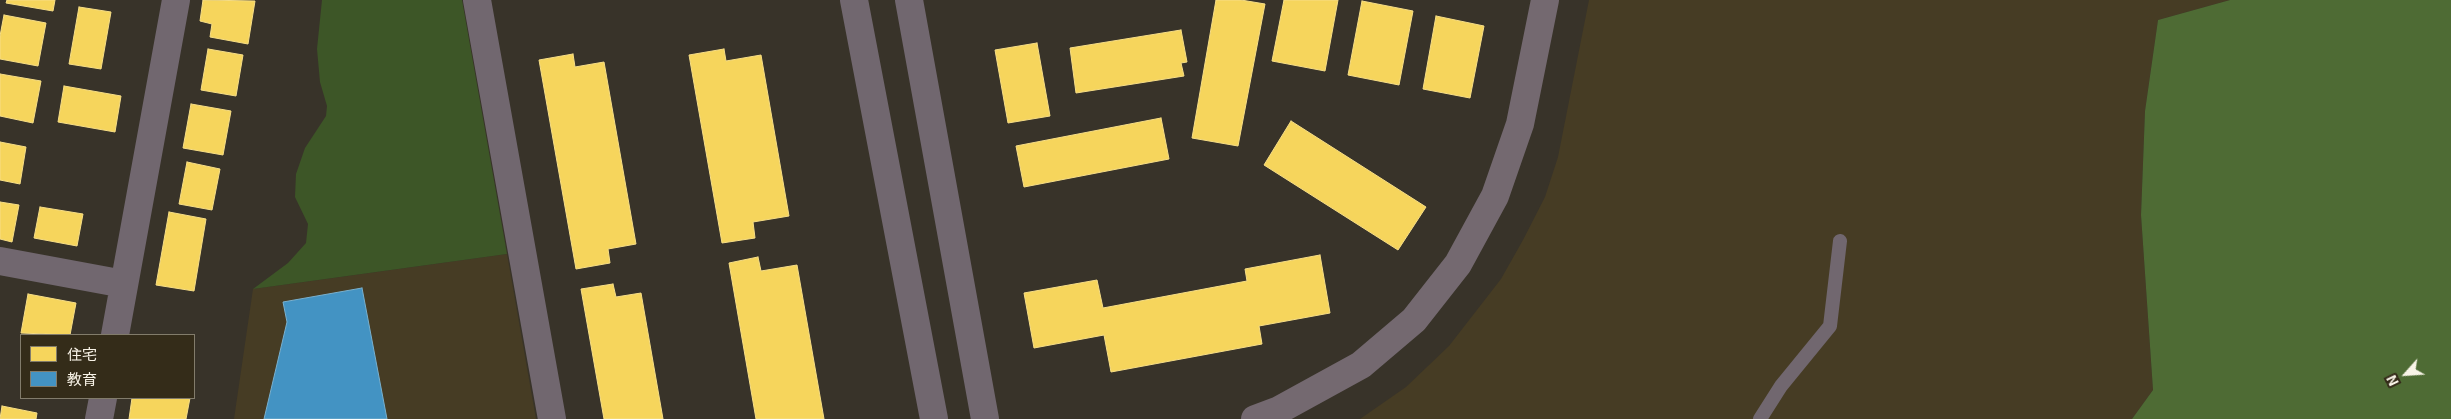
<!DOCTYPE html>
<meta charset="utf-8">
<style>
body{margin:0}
#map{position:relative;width:2451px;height:419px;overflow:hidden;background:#383329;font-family:"Exo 2","Noto Sans JP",sans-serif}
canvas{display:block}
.legend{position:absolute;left:20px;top:334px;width:175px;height:65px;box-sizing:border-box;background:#342c19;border:1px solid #827c6b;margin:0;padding:6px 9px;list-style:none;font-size:15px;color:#f8f3e7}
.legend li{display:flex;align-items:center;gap:10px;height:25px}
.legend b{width:25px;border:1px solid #827c6b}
.north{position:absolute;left:2381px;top:349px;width:50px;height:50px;-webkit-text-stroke:4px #342c19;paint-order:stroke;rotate:244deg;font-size:14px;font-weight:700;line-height:20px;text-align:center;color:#f8f3e7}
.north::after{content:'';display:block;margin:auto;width:18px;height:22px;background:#f8f3e7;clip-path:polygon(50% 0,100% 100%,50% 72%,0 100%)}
</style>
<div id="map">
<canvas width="2451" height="419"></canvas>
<ul class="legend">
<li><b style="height:14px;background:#f6d55c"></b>住宅</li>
<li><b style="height:14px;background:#4393c3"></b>教育</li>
</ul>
<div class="north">N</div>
</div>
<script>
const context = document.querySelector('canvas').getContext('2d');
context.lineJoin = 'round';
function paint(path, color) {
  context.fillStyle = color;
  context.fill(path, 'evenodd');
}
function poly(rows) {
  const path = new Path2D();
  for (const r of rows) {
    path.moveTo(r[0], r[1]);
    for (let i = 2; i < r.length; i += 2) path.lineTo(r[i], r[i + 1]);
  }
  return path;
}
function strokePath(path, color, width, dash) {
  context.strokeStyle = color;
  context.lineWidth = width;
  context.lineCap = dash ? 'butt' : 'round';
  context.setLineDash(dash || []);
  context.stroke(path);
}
const built = poly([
 [1589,0,2230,0,2158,20,2145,111,2141,215,2153,390,2132,419,1360,419,1406,387,1449,346,1501,279,1523,240,1545,197,1558,157],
 [507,254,536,419,234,419,253,289]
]);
const green = poly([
 [322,0,462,0,507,254,253,289,288,263,306,243,308,224,295,197,296,174,305,148,326,116,327,106,320,82,317,49]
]);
const forest = poly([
 [2230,0,2451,0,2451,419,2132,419,2153,390,2141,215,2145,111,2158,20]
]);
const homes = poly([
 [7,0,55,0,53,11,6,3,7,0],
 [203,0,255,1,248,44,210,37,212,24,200,21,203,0],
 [1216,0,1241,0,1265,4,1238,146,1192,138,1216,0],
 [1284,0,1338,0,1325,71,1272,61,1284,0],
 [1362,1,1413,11,1399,85,1348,75,1362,1],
 [79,7,111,12,101,69,69,64,79,7],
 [4,15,46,23,38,66,0,59,0,36,4,15],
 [1436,16,1484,26,1470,98,1423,89,1436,16],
 [1181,30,1187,62,1181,63,1184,76,1076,93,1070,48,1181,30],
 [1037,43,1050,116,1008,123,995,50,1037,43],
 [208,49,243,55,236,96,201,90,208,49],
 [724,49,726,61,761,55,789,216,753,222,755,238,722,243,689,55,724,49],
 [573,54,575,67,604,62,636,244,608,249,610,263,576,269,539,60,573,54],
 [0,74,41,81,33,123,0,116,0,74],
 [64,86,121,96,115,132,58,122,64,86],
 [191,104,231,111,223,155,183,148,191,104],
 [1161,118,1169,159,1024,187,1016,146,1161,118],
 [1291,121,1426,207,1398,250,1264,165,1291,121],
 [0,142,26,147,20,184,0,180,0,142],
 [187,162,220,169,212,210,179,204,187,162],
 [0,202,19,205,12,242,0,239,0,202],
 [40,207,83,214,77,246,34,238,40,207],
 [169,212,206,219,194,291,156,285,169,212],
 [1320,255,1330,313,1259,326,1262,344,1111,372,1104,335,1034,348,1024,293,1097,280,1103,308,1247,281,1245,269,1320,255],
 [758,257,761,271,797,265,824,419,756,419,729,263,758,257],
 [613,284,616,297,641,293,663,419,604,419,581,289,613,284],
 [28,294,76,303,70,335,21,333,28,294],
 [132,398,190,398,186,419,129,419,132,398],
 [2,406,37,413,36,419,0,419,2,406]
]);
const schools = poly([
 [362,288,387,419,264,419,287,322,283,302,362,288]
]);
const lane = poly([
 [1760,419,1781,386,1830,326,1840,241]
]);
const street = poly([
 [477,0,552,419],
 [854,0,934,419],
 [909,0,985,419],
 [0,261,124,284],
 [115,335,176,0],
 [99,419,103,398]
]);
const secondary = poly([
 [1255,419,1279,410,1361,365,1414,320,1458,264,1495,196,1520,124,1545,0]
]);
paint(built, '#463c24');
paint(green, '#3d5627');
paint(forest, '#4e6b34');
paint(homes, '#f6d55c');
strokePath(homes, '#f7de86', 1);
paint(schools, '#4393c3');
strokePath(schools, '#79b0ce', 1);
strokePath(lane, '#71676f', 14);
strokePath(street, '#71676f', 28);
strokePath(secondary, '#746970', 28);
</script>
